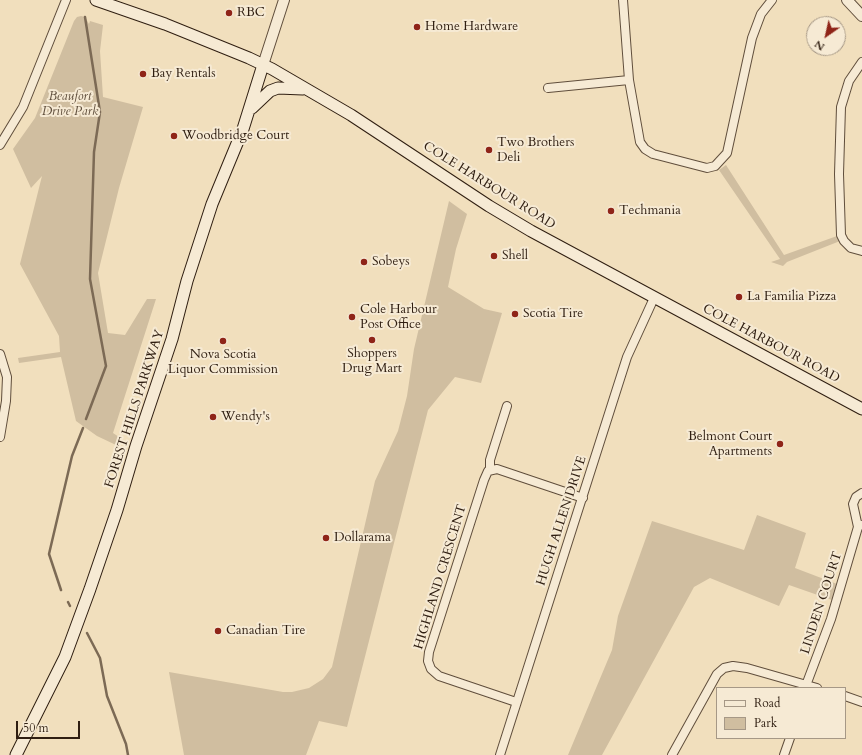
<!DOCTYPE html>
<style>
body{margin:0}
#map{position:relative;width:862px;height:755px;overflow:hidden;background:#f1dfbd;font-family:Cardo,serif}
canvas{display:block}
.legend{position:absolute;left:716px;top:687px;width:130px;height:52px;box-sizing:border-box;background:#f6ead4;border:1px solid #a69886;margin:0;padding:5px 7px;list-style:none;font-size:12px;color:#2f1e11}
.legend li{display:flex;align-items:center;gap:8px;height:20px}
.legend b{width:20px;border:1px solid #a69886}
.north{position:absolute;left:806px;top:16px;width:40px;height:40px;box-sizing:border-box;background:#f6ead4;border:1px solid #a69886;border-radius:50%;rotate:214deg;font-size:11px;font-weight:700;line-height:16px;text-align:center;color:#2f1e11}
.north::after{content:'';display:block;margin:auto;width:14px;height:18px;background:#8f2418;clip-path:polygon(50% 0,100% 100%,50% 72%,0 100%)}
.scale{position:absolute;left:16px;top:721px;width:64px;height:18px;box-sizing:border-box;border:2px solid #2f1e11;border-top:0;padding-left:5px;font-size:12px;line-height:14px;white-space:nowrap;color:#2f1e11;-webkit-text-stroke:3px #f6ead4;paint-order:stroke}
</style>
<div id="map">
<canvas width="862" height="755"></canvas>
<ul class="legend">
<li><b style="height:5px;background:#f6ead4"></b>Road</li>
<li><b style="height:11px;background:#d0bea0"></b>Park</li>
</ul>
<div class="north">N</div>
<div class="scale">50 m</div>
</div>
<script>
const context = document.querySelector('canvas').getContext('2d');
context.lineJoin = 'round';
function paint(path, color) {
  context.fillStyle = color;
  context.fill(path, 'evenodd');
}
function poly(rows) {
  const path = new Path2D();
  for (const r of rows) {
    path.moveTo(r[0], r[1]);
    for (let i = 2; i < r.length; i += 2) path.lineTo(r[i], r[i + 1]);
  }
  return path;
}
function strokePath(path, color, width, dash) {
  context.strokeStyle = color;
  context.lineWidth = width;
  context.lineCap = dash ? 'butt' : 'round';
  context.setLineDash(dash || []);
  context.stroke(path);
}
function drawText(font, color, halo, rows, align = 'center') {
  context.font = font + ' Cardo,serif';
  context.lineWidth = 4;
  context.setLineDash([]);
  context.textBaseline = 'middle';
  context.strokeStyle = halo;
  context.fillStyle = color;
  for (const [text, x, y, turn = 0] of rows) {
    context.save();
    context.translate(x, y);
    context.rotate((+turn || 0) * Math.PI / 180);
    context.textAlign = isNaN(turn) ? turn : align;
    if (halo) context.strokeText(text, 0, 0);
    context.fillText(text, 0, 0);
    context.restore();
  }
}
const green = poly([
 [81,16,85,17,89,24,90,21,103,25,100,51,103,97,143,107,119,188,98,273,108,333,125,335,147,299,156,299,113,433,119,437,116,445,97,436,76,421,61,357,19,363,18,358,60,352,59,336,20,264,42,176,31,188,13,149,35,118,74,21,77,17],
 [726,165,784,255,837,236,840,241,787,262,783,266,771,262,780,259,719,170],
 [449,201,467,214,456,249,448,287,484,309,502,313,481,383,455,377,428,410,347,727,319,721,306,755,184,755,169,672,283,692,292,692,309,688,323,679,332,667,375,481,398,431,407,396,414,349],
 [757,515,806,533,795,568,837,584,832,600,789,585,779,606,710,578,694,587,602,755,568,755,612,650,618,616,652,521,744,550]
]);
const stream = poly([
 [85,17,100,112,94,152,90,279,106,366,86,419],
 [61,590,49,554,72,456,83,428],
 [68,602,70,606],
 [87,633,100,658,107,696,126,744,128,755]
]);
const minor = poly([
 [623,0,629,80,640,142,645,149,653,154,707,168,715,166,727,153,752,38,761,14,772,0],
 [862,62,849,81,841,107,839,174,841,235,844,241,851,248,862,251],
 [548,88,629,80],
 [0,145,23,107,66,0],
 [0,354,7,377,6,401,0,437],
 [490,470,490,460,507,406],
 [861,525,858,527,853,504,856,497,862,493],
 [805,688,831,619,858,527],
 [845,696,862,702],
 [516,702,439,676,431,669,428,661,429,652,484,480,488,471,497,469,583,498],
 [500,755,627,357,654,298],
 [672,755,717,674,724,668,733,666,747,668,817,688],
 [784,755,790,738]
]);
const tertiary = poly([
 [847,0,862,16],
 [263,65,284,0]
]);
const secondary = poly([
 [96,0,165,24,249,58,272,69,351,115,489,206,531,231,862,409],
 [252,108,270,91,278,88,303,89],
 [16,755,65,657,90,589,117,510,136,446,172,339,187,281,212,204,243,129,263,65]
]);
const markers = [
 [229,13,4,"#8f2418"],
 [417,27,4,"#8f2418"],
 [143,74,4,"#8f2418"],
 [174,136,4,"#8f2418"],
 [489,150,4,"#8f2418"],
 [611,211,4,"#8f2418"],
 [494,256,4,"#8f2418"],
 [364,262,4,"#8f2418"],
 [739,297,4,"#8f2418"],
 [515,314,4,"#8f2418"],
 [352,317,4,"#8f2418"],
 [372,340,4,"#8f2418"],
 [223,341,4,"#8f2418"],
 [213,417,4,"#8f2418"],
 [780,444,4,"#8f2418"],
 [326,538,4,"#8f2418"],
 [218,631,4,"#8f2418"]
];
const poiNames = [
 ["RBC",237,13],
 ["Home Hardware",425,27],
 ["Bay Rentals",151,74],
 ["Woodbridge Court",182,136],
 ["Two Brothers",497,143],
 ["Deli",497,158],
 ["Techmania",619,211],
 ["Shell",502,256],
 ["Sobeys",372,262],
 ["La Familia Pizza",747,297],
 ["Cole Harbour",360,310],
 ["Post Office",360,325],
 ["Scotia Tire",523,314],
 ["Shoppers",372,354,"center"],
 ["Drug Mart",372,369,"center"],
 ["Nova Scotia",223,355,"center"],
 ["Liquor Commission",223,370,"center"],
 ["Wendy's",221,417],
 ["Belmont Court",772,437,"right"],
 ["Apartments",772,452,"right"],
 ["Dollarama",334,538],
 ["Canadian Tire",226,631]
];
const parkNames = [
 ["Beaufort",70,97],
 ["Drive Park",70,112]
];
const streetNames = [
 ["COLE HARBOUR ROAD",489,186,32],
 ["COLE HARBOUR ROAD",771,344,28],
 ["FOREST HILLS PARKWAY",135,409,-72],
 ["HUGH ALLEN DRIVE",562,521,-72],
 ["HIGHLAND CRESCENT",441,577,-73],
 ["LINDEN COURT",822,603,-72]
];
paint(green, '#d0bea0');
strokePath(stream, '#7c6a55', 2.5);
strokePath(minor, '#604e3c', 10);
strokePath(tertiary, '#604e3c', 12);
strokePath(secondary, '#2f1e11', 13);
strokePath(minor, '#f6ead4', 8);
strokePath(tertiary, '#f6ead4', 10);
strokePath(secondary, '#f6ead4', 11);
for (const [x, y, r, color] of markers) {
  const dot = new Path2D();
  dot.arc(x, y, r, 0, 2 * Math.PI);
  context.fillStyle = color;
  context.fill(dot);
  strokePath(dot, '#f6ead4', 1.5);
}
drawText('13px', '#2f1e11', '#f6ead4', poiNames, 'left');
drawText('italic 13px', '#5f4e3c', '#f6ead4', parkNames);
drawText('13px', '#2f1e11', '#f6ead4', streetNames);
</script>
